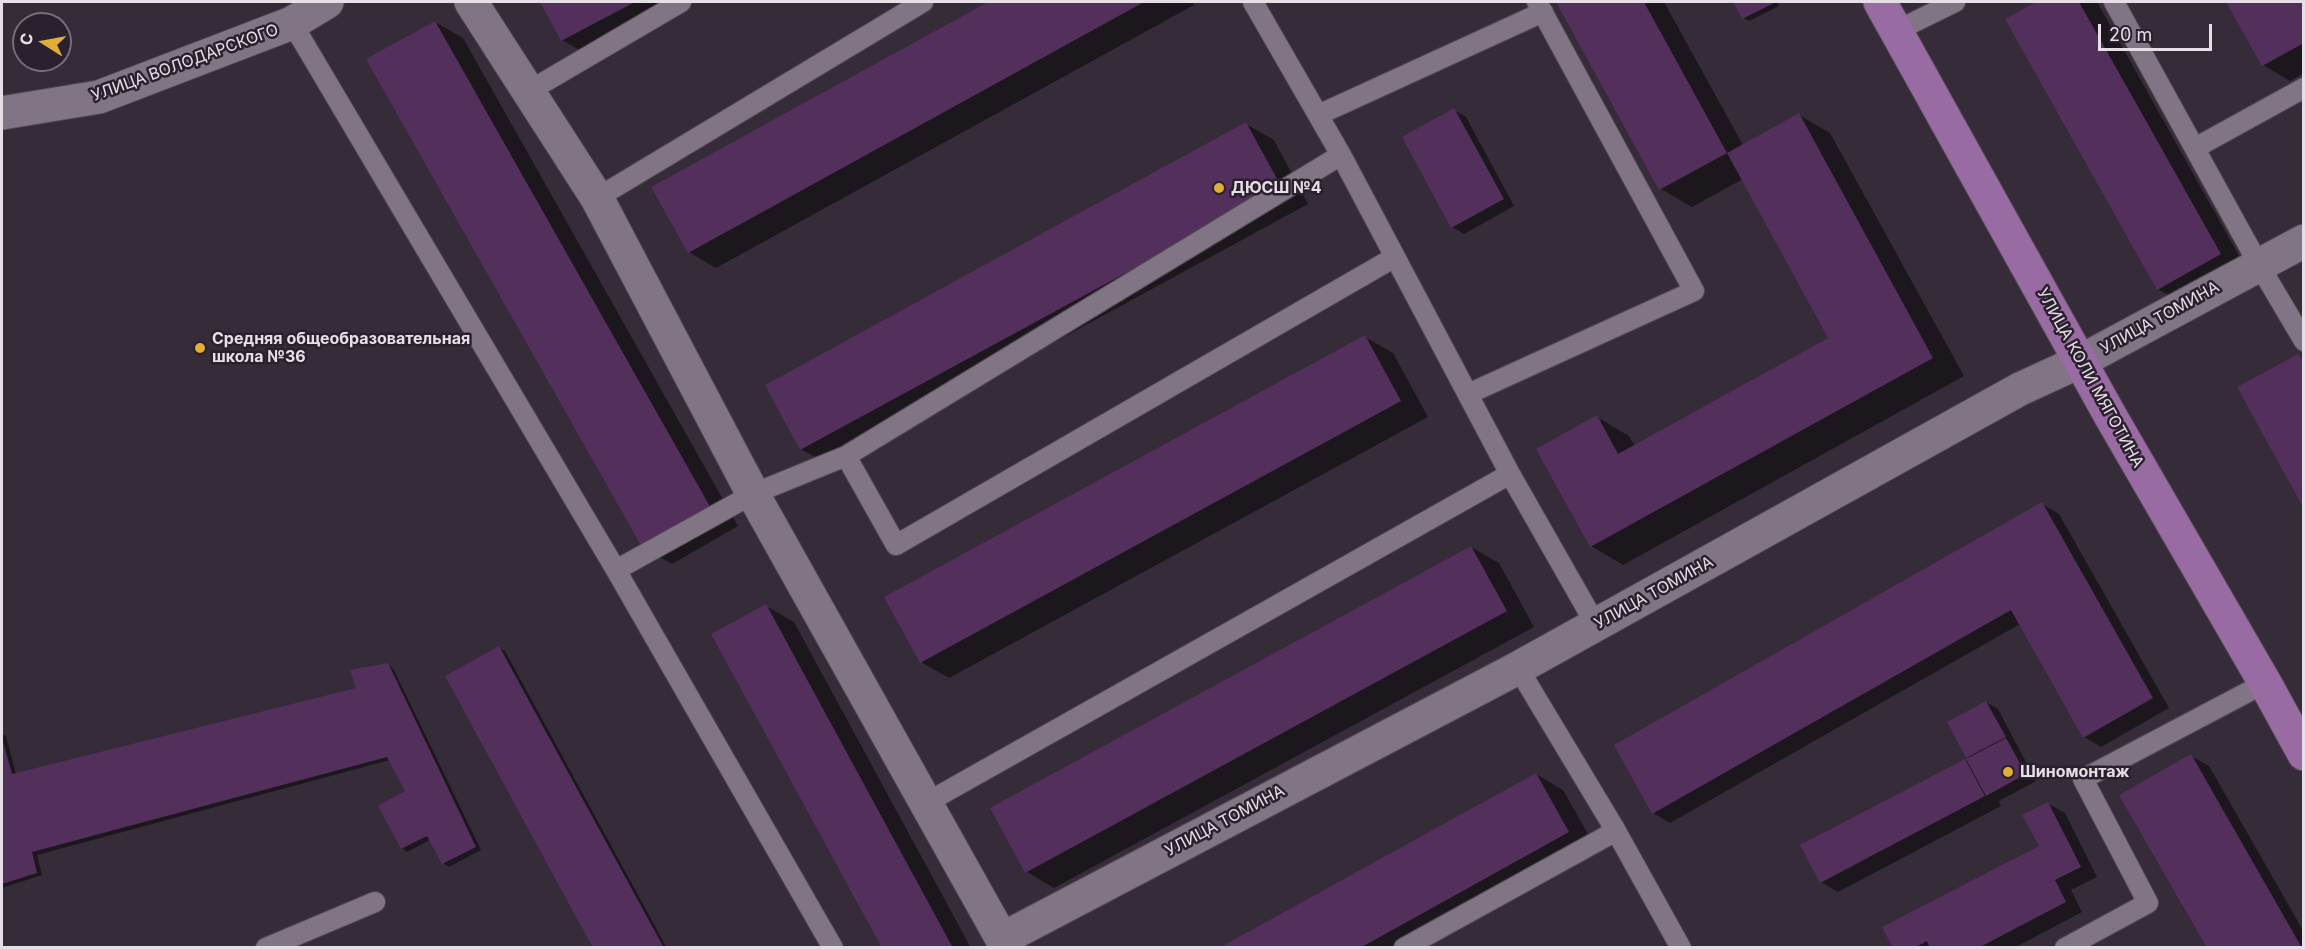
<!DOCTYPE html>
<meta charset="utf-8">
<style>
body{margin:0}
#map{position:relative;width:2305px;height:949px;overflow:hidden;background:#362b38;font-family:Inter,sans-serif}
canvas{display:block}
.frame{position:absolute;inset:0;border:3px solid #e7dfe8;pointer-events:none}
.north{position:absolute;left:12px;top:12px;width:60px;height:60px;box-sizing:border-box;background:#2b212e;border:2px solid #766d78;border-radius:50%;rotate:281deg;font-size:16px;font-weight:700;line-height:24px;text-align:center;color:#e7dfe8}
.north::after{content:'';display:block;margin:auto;width:21px;height:27px;background:#e3ae35;clip-path:polygon(50% 0,100% 100%,50% 72%,0 100%)}
.scale{position:absolute;left:2098px;top:24px;width:114px;height:27px;box-sizing:border-box;border:3px solid #e7dfe8;border-top:0;padding-left:8px;font-size:18px;line-height:21px;white-space:nowrap;color:#e7dfe8;-webkit-text-stroke:4px #2b212e;paint-order:stroke}
</style>
<div id="map">
<canvas width="2305" height="949"></canvas>
<div class="frame"></div>
<div class="north">С</div>
<div class="scale">20 m</div>
</div>
<script>
const context = document.querySelector('canvas').getContext('2d');
context.lineJoin = 'round';
function paint(path, color) {
  context.fillStyle = color;
  context.fill(path, 'evenodd');
}
function poly(rows) {
  const path = new Path2D();
  for (const r of rows) {
    path.moveTo(r[0], r[1]);
    for (let i = 2; i < r.length; i += 2) path.lineTo(r[i], r[i + 1]);
  }
  return path;
}
function strokePath(path, color, width, dash) {
  context.strokeStyle = color;
  context.lineWidth = width;
  context.lineCap = dash ? 'butt' : 'round';
  context.setLineDash(dash || []);
  context.stroke(path);
}
function drawText(font, color, halo, rows, align = 'center') {
  context.font = font + ' Inter,sans-serif';
  context.lineWidth = 5;
  context.setLineDash([]);
  context.textBaseline = 'middle';
  context.strokeStyle = halo;
  context.fillStyle = color;
  for (const [text, x, y, turn = 0] of rows) {
    context.save();
    context.translate(x, y);
    context.rotate((+turn || 0) * Math.PI / 180);
    context.textAlign = isNaN(turn) ? turn : align;
    if (halo) context.strokeText(text, 0, 0);
    context.fillText(text, 0, 0);
    context.restore();
  }
}
const shadow = poly([
 [542,2,691,2,590,56,562,40],
 [991,2,1192,2,1194,5,716,268,689,252,653,188],
 [1558,2,1664,2,1743,145,1799,115,1830,133,1964,376,1623,565,1591,546,1597,417,1629,436,1635,446,1830,338,1743,179,1692,207,1661,189],
 [1735,2,1776,2,1779,6,1749,21,1743,18],
 [2039,2,2097,2,2247,270,2185,305,2158,289,2007,20],
 [2228,2,2304,2,2304,73,2290,81,2263,65],
 [435,22,463,38,738,526,672,564,644,548],
 [1454,110,1466,117,1514,206,1464,234,1452,227],
 [1246,124,1274,140,1308,204,829,465,801,449,767,385],
 [1365,337,1393,353,1428,417,949,678,921,662],
 [2042,504,2059,514,2169,708,2101,747,2084,737,2020,624,1670,823,1653,813],
 [1471,547,1499,563,1534,627,1054,888,1027,872,992,808],
 [766,606,794,622,971,948,884,948],
 [499,648,505,651,667,948,595,948],
 [387,665,393,668,481,850,449,867,443,863,430,840,407,852,402,848,407,791,390,760,37,855,42,875,2,888,2,734,6,736,16,774,358,689],
 [1986,702,1998,709,2036,781,1999,801,2001,806,1838,892,1821,882,1965,760,1970,763,1949,722],
 [2191,756,2209,766,2304,932,2304,948,2209,948],
 [1536,774,1563,790,1596,848,1415,948,1222,948],
 [2047,803,2065,813,2097,877,2071,890,2082,912,2014,948,1894,948,2041,847]
]);
const building = poly([
 [540,2,635,2,561,41],
 [988,2,1144,2,688,253,651,187],
 [1556,2,1644,2,1727,153,1799,113,1933,358,1590,547,1536,449,1597,415,1618,454,1828,338,1727,153,1659,190],
 [1733,2,1773,2,1774,3,1742,19],
 [2036,2,2079,2,2221,254,2157,290,2005,19],
 [2226,2,2304,2,2304,43,2262,66],
 [435,21,712,510,643,549,366,59],
 [1454,108,1504,199,1451,228,1402,137],
 [1246,122,1282,188,800,450,765,385],
 [1365,335,1401,401,920,663,884,597],
 [2298,354,2304,364,2304,509,2237,387],
 [2042,502,2153,698,2083,738,2011,610,1652,814,1614,745],
 [1471,546,1507,611,1025,873,990,808],
 [766,604,953,948,882,948,711,634],
 [499,646,664,948,593,948,445,676],
 [388,663,476,847,442,864,427,836,401,849,378,806,405,791,387,757,32,852,37,873,2,884,2,738,12,774,356,688,350,670],
 [1986,701,2006,737,1966,758,1947,722],
 [2006,738,2026,774,1986,796,1966,759],
 [2191,754,2302,948,2207,948,2119,795],
 [1965,759,1985,796,1820,883,1800,845],
 [1536,773,1569,832,1360,948,1219,948],
 [2048,802,2081,867,2055,880,2066,902,1978,948,1930,948,1927,941,1914,948,1893,948,1882,927,2039,846,2022,815]
]);
const service = poly([
 [1253,2,1341,155,1510,474,1596,625],
 [2114,2,2259,265,2304,341],
 [292,23,616,570,833,948],
 [1896,31,1955,2],
 [529,91,681,2],
 [1318,115,1543,12],
 [2195,148,2304,88],
 [597,198,923,2],
 [1468,394,1694,291,1537,2],
 [846,456,896,545,1395,257],
 [616,570,753,494,846,456,1341,155],
 [926,803,1510,474],
 [1616,831,1681,948],
 [266,948,375,902],
 [1404,948,1616,831,1518,668],
 [2065,948,2148,903,2083,779,2265,683]
]);
const minor = poly([
 [471,2,597,198,753,494,1002,939,1518,668,2020,389,2081,361]
]);
const tertiary = poly([
 [2,113,99,97,292,23,327,2],
 [2081,361,2304,241]
]);
const primary = poly([
 [1880,2,2111,417,2265,683,2304,754]
]);
const markers = [
 [1219,188,6,"#e3ae35"],
 [200,348,6,"#e3ae35"],
 [2008,772,6,"#e3ae35"]
];
const streetNames = [
 ["УЛИЦА ВОЛОДАРСКОГО",185,63,-20],
 ["УЛИЦА ТОМИНА",2160,318,-29],
 ["УЛИЦА КОЛИ МЯГОТИНА",2090,378,61],
 ["УЛИЦА ТОМИНА",1654,593,-29],
 ["УЛИЦА ТОМИНА",1225,821,-28]
];
const poiNames = [
 ["ДЮСШ №4",1231,188],
 ["Средняя общеобразовательная",212,339],
 ["школа №36",212,357],
 ["Шиномонтаж",2020,772]
];
paint(shadow, '#0007');
paint(building, '#532f5c');
strokePath(service, '#524853', 22);
strokePath(minor, '#524853', 35);
strokePath(tertiary, '#524853', 35);
strokePath(primary, '#524853', 35);
strokePath(service, '#817484', 20);
strokePath(minor, '#817484', 33);
strokePath(tertiary, '#817484', 33);
strokePath(primary, '#986ba3', 33);
for (const [x, y, r, color] of markers) {
  const dot = new Path2D();
  dot.arc(x, y, r, 0, 2 * Math.PI);
  context.fillStyle = color;
  context.fill(dot);
  strokePath(dot, '#2b212e', 2);
}
drawText('16px', '#e7dfe8', '#2b212e', streetNames);
drawText('bold 16px', '#e7dfe8', '#2b212e', poiNames, 'left');
</script>
